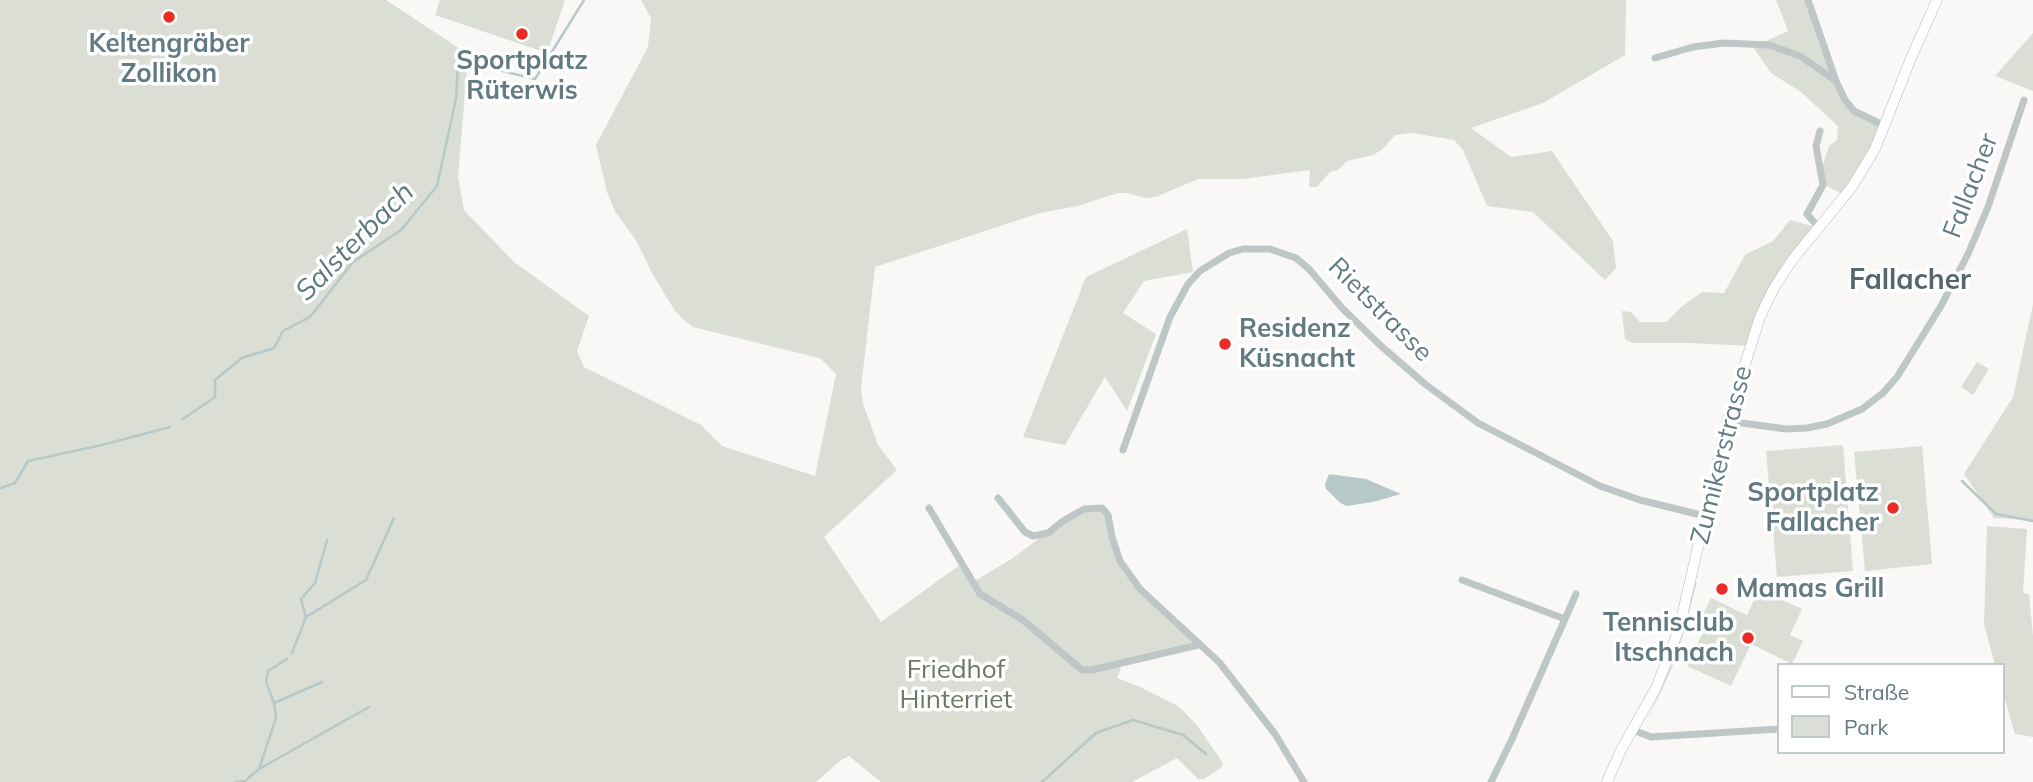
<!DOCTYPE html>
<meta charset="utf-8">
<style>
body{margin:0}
#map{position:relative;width:2033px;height:782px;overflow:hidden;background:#f9f8f6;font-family:Mulish,sans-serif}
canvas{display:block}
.legend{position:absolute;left:1777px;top:663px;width:228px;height:91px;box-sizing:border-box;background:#fff;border:2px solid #c0cacd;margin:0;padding:9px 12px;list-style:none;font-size:21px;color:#627a82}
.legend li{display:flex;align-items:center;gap:14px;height:35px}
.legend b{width:35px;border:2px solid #c0cacd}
</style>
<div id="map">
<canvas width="2033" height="782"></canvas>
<ul class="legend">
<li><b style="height:9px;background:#fff"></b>Straße</li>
<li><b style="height:19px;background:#daded5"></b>Park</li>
</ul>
</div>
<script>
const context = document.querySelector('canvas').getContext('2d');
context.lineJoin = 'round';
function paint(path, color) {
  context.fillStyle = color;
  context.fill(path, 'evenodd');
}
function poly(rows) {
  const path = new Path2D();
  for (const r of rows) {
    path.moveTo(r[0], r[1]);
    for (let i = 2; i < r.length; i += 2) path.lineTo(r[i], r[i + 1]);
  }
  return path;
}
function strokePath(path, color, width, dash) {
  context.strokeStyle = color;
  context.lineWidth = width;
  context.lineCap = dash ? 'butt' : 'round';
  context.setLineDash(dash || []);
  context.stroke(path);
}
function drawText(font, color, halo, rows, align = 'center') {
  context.font = font + ' Mulish,sans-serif';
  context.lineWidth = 7;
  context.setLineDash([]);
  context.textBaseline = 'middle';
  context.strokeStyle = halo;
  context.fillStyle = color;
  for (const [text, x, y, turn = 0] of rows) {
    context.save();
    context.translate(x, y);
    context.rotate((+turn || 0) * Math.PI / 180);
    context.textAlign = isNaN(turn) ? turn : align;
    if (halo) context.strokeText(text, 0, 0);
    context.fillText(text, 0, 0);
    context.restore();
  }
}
const green = poly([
 [0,0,386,0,483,64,489,71,467,68,458,177,464,210,514,262,589,316,577,351,584,367,701,425,722,446,815,476,836,374,821,359,811,356,693,327,684,320,675,311,652,273,637,242,615,211,607,192,596,145,648,47,651,18,641,0,1626,0,1625,55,1543,103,1471,128,1511,157,1552,151,1613,241,1616,268,1605,280,1533,212,1487,206,1463,150,1454,140,1412,133,1395,135,1383,149,1373,155,1347,161,1338,170,1330,172,1317,187,1309,187,1310,170,1243,179,1198,179,1156,197,1145,198,1127,193,1118,193,1078,206,1040,213,875,267,861,388,863,404,878,445,897,470,824,537,881,622,961,564,973,582,1013,558,1042,536,1084,509,1102,508,1120,561,1140,589,1198,645,1116,665,1121,669,1117,678,1138,686,1178,706,1196,724,1223,763,1221,768,1204,779,1198,779,1177,758,1132,782,881,782,849,756,841,760,816,782,0,782],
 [440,0,565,0,547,53,435,15],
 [1776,0,1808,0,1836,81,1855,111,1885,126,1875,149,1842,194,1825,185,1822,167,1829,146,1837,140,1838,126,1801,92,1771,73,1753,47,1788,31],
 [2033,33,2033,91,1995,76],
 [1790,220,1819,228,1793,259,1749,346,1691,343,1632,343,1625,339,1622,311,1631,312,1640,322,1667,322,1680,308,1702,292,1724,293,1745,255,1773,241],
 [1187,229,1193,272,1144,281,1123,313,1156,334,1127,411,1105,377,1065,445,1023,437,1086,277],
 [2033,304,2033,520,1994,518,1964,474,2013,397],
 [1977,362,1989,369,1973,395,1961,387],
 [1843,445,1853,571,1777,577,1766,451],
 [1922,446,1932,564,1865,571,1854,452],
 [1987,526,2027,529,2023,593,2029,594,2033,636,2033,737,2015,734,2003,693,2003,665,1995,665,1984,624],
 [1697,582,1676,659,1646,724,1672,663,1682,634,1694,585],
 [1759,589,1802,609,1790,635,1803,641,1792,664,1751,644,1731,686,1687,666,1707,624,1700,621,1711,598,1747,615]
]);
const water = poly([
 [1329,474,1366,479,1401,494,1373,502,1346,506,1339,502,1326,489,1325,484]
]);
const stream = poly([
 [490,68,535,79,584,0],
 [183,419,215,397,215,380,242,358,274,348,283,331,310,317,353,262,401,230,437,186,456,99,458,64,461,61,478,66],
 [1962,481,1996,514,2033,521],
 [0,488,15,483,28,461,102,445,170,427],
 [306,617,301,599,315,583,327,540],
 [292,653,306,617,366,580,394,518],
 [274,703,322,682],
 [259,769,369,707],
 [236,782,245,781,259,769,276,718,274,703,266,682,268,671,287,659],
 [1042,782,1096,733,1133,720,1183,735,1206,754]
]);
const street = poly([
 [1808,0,1836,81,1845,100,1854,111,1885,126],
 [1655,58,1693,47,1724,43,1769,45,1800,56,1836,81],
 [1819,228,1807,214,1823,185,1816,146,1820,131],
 [1727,421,1786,429,1807,428,1827,424,1862,409,1883,393,1897,377,1941,306,1968,254,1988,207,2024,100],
 [1123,450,1170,317,1188,284,1200,271,1229,253,1243,249,1270,249,1296,258,1309,269,1342,308,1381,346,1425,384,1478,423,1600,486,1640,500,1705,516],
 [998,498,1025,532,1033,536,1048,533,1063,521,1084,509,1102,508,1108,515,1112,537,1120,561,1140,589,1219,662,1275,734,1304,782],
 [929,508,980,594,1023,620,1082,670,1092,670,1198,645],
 [1462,580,1565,619],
 [1633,730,1651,737,1779,729],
 [1491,782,1512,739,1576,594]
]);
const secondary = poly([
 [1607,782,1621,750,1656,688,1679,629,1727,421,1760,317,1774,288,1793,259,1852,187,1875,149,1911,58,1937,0]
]);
const markers = [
 [169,17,7,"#ea2c24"],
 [522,34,7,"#ea2c24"],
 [1225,344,7,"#ea2c24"],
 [1893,508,7,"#ea2c24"],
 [1722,589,7,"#ea2c24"],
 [1748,638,7,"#ea2c24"]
];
const poiNames = [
 ["Keltengräber",169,44],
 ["Zollikon",169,74],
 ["Sportplatz",522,61],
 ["Rüterwis",522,91],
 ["Residenz",1239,329,"left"],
 ["Küsnacht",1239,359,"left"],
 ["Sportplatz",1879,493,"right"],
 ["Fallacher",1879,523,"right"],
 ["Mamas Grill",1736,589,"left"],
 ["Tennisclub",1734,623,"right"],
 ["Itschnach",1734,653,"right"]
];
const streetNames = [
 ["Fallacher",1971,186,-69],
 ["Rietstrasse",1380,310,45],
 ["Zumikerstrasse",1722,455,-76]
];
const parkNames = [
 ["Friedhof",956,670],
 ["Hinterriet",956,700]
];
const waterNames = [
 ["Salsterbach",355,242,-45]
];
const neighbourhoodNames = [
 ["Fallacher",1910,281]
];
paint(green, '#daded5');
paint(water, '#b7c8c9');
strokePath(stream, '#b7c8c9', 2.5);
strokePath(secondary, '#b1babd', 11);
strokePath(street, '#bfc6c8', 7);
strokePath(secondary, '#fff', 10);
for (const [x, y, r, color] of markers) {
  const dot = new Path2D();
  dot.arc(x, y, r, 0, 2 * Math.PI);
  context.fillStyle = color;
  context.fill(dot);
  strokePath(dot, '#fff', 2.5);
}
drawText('bold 26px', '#627a82', '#fff', poiNames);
drawText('26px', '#627a82', '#fff', streetNames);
drawText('26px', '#6b7a62', '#fff', parkNames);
drawText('italic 28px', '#5e7a7c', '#fff', waterNames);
drawText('bold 28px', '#55676d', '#fff', neighbourhoodNames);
</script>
